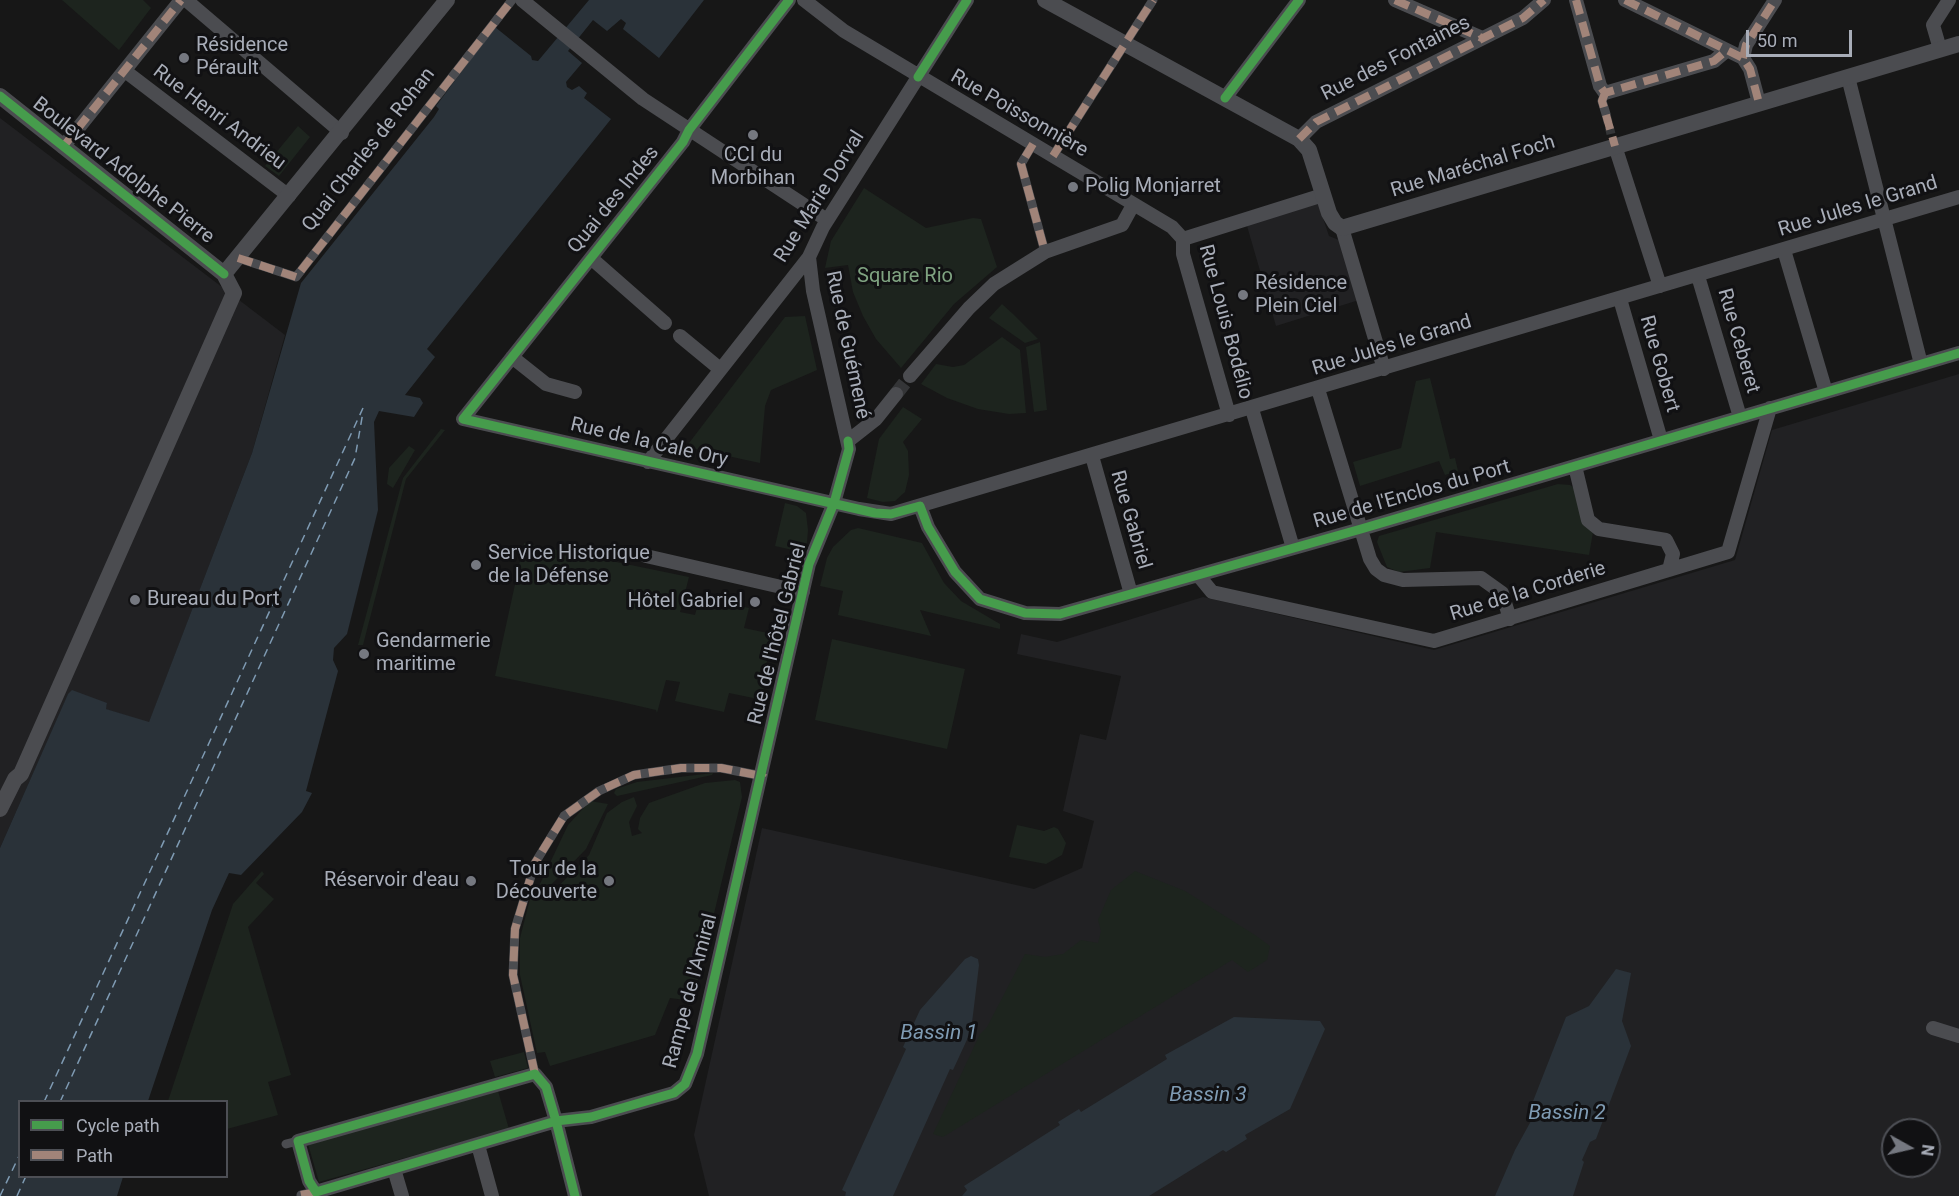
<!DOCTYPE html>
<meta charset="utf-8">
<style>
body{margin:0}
#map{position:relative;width:1959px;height:1196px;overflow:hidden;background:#171717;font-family:Roboto,sans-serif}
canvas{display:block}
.legend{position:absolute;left:18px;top:1100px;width:210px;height:78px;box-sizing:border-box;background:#111113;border:2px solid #4d4f55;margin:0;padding:8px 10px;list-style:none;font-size:18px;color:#a8adb8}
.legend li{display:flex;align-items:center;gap:12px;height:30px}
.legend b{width:30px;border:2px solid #4d4f55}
.north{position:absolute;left:1881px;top:1118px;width:60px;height:60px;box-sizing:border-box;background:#111113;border:2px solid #4d4f55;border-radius:50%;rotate:98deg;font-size:16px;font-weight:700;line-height:24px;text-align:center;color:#a8adb8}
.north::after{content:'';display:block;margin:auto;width:21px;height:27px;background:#757880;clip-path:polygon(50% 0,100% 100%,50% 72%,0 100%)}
.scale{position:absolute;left:1746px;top:30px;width:106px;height:27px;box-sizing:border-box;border:3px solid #a8adb8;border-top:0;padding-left:8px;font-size:18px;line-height:21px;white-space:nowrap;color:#a8adb8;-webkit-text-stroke:4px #111113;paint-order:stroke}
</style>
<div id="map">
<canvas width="1959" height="1196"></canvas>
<ul class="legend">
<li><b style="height:8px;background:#469c4c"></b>Cycle path</li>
<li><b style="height:8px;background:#a18479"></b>Path</li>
</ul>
<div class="north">N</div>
<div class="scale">50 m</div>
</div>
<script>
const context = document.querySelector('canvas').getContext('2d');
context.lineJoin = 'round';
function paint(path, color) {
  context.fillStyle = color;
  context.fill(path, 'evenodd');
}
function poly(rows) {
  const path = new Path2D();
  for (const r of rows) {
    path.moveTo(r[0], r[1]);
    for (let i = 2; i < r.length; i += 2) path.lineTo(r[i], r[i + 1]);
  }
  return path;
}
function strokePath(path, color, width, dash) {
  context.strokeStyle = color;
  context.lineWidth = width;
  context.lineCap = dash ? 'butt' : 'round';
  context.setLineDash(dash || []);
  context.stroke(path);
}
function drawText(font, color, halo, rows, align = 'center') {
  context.font = font + ' Roboto,sans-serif';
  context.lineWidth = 6;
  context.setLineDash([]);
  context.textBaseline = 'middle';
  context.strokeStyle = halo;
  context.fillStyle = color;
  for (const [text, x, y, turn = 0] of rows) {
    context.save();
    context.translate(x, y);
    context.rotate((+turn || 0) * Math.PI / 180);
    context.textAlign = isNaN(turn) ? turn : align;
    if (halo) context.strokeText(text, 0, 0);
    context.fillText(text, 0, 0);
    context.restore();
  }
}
const built = poly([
 [0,118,285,335,252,453,149,723,105,709,107,704,68,695,0,848],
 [1318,203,1329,236,1339,240,1359,300,1276,326,1245,219],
 [1959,374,1959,1196,855,1196,847,1193,845,1196,709,1196,694,1135,762,828,1034,889,1082,868,1094,821,1063,811,1080,734,1106,740,1121,676,1017,654,1021,634,1057,642,1203,597,1434,650,1735,560,1772,430],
 [1893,1130,1929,1130,1929,1166,1893,1166]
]);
const green = poly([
 [62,0,143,0,151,8,119,50],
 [298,126,310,137,279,176,265,166],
 [864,188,926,228,973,218,981,219,997,267,954,304,901,368,876,339,863,316,853,292,848,265,825,268,831,241],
 [1002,304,1013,314,1038,339,1025,343,989,318],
 [805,316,817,370,771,390,765,406,760,463,686,447,785,317],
 [1002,337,1020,350,1026,413,1009,414,978,409,947,398,921,384,936,364,953,367,964,365],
 [1040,342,1047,410,1034,412,1026,347],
 [1430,378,1450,459,1455,458,1458,471,1445,475,1439,461,1360,486,1353,462,1401,448,1416,381],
 [903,407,922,419,903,442,908,451,909,475,905,492,895,501,883,502,867,498,879,439],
 [441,429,445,430,406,479,363,645,358,645,403,478],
 [409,446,415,450,393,488,387,484,389,468],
 [1558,484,1570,485,1576,489,1593,532,1589,555,1436,532,1430,568,1399,572,1387,567,1377,542,1379,536],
 [785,503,797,506,806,513,808,530,806,553,775,546],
 [858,528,922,543,944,583,961,601,1000,624,1000,629,920,610,931,636,838,615,843,591,820,586,827,558,833,547,851,530],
 [524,543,689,577,680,612,695,615,700,596,749,608,744,628,777,635,765,667,763,700,729,693,724,712,675,701,680,682,666,680,657,713,656,710,617,701,495,676],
 [832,639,965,669,947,749,815,720],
 [713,773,712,775,617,796,614,793,616,789,637,782],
 [735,780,740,782,742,797,693,1001,670,998,655,1035,550,1066,545,1052,537,1053,520,975,520,938,532,891,546,898,576,869,589,855,607,813,622,802,634,797,637,806,629,822,632,836,642,833,638,829,640,818,649,803,705,783],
 [590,801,608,804,586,849,547,889,539,886,568,825],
 [1017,825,1044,831,1054,827,1058,829,1066,843,1062,855,1046,864,1009,857],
 [262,871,264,874,256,883,274,899,248,927,291,1075,268,1082,278,1115,227,1129,226,1102,168,1101,233,904],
 [1135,871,1185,891,1255,935,1270,946,1267,960,1248,972,1232,960,943,1137,933,1134,980,1034,987,1027,1025,954,1045,957,1063,954,1081,940,1098,943,1101,931,1098,920,1111,890],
 [524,1052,528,1068,495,1077,490,1061],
 [498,1091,509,1129,319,1182,308,1144]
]);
const water = poly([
 [589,0,704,0,659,58,623,29,626,23,621,19,607,31,593,20,568,51,582,63,566,82,567,87,572,90,579,86,587,93,584,98,611,119,427,349,435,357,405,395,420,398,423,403,414,417,379,411,374,422,378,510,347,634,334,648,333,660,338,671,306,791,312,793,302,812,241,875,229,873,212,910,148,1101,20,1102,20,1176,123,1177,117,1196,0,1196,0,848,68,694,72,690,107,703,106,709,149,722,252,453,301,283,434,117,439,109,436,106,495,27,531,56,532,60,538,61],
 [971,956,978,959,979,965,971,1031,953,1070,950,1069,893,1196,845,1196,846,1192,842,1190,906,1049,903,1047,920,1010,965,959],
 [1616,969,1631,973,1622,1021,1631,1046,1596,1139,1590,1142,1582,1160,1584,1162,1573,1196,1495,1196,1515,1150,1531,1121,1528,1114,1566,1017,1589,1006],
 [1234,1017,1320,1021,1325,1029,1290,1109,1245,1135,1247,1139,1226,1152,1223,1150,1149,1196,962,1196,967,1190,964,1186,1060,1125,1058,1122,1079,1109,1081,1112,1167,1059,1165,1055]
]);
const ferry = poly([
 [44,1102,363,408],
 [60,1102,355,458,363,412],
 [0,1196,20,1154],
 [17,1196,26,1176]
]);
const pedestrianTunnel = poly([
 [1606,114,1611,134]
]);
const minorTunnel = poly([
 [896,394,910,376]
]);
const pedestrian = poly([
 [1605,93,1602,101,1606,114],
 [1033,144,1021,164,1045,252],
 [1053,156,1153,0],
 [238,258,296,277,512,0],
 [535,1074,513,975,515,929,535,863,564,816,599,791,634,775,681,768,721,768,762,776],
 [286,1144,298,1141],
 [301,1195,316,1192]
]);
const minor = poly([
 [186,0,342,133],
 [522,0,643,99,827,220],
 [789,0,689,130,683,142,463,419,859,509,891,514,1959,197],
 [804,0,844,31,1172,227,1183,239],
 [1395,0,1482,38],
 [1576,0,1600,86,1605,93,1714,61,1726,51],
 [1625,0,1743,58,1750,69,1759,103],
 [1940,49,1933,25,1949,0],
 [1743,58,1746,45,1775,0],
 [125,71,289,196],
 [1848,77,1921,364],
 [1225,98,1299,0],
 [1299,139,1316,122,1523,18,1544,0],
 [1615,146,1660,286],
 [63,147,181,0],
 [1342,228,1384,369],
 [1183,239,1183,254,1229,415],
 [1183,239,1323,195],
 [1784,250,1826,392],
 [591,258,665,323],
 [1698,276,1740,417],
 [1620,299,1661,440],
 [680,336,720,369],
 [512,357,546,384,575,392],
 [910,376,969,308,994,284,1045,252,1122,225,1133,205],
 [1318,389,1370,559,1376,569,1384,575,1403,580,1481,578,1502,593,1510,619],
 [1252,409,1293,548],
 [848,441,876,419,896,394],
 [1092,456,1131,594],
 [648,462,809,257,823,227,967,0],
 [1575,466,1588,520,1599,529,1666,540,1673,554,1669,570],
 [920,506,928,527,955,572,980,599,1025,613,1060,614,1361,529,1959,353],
 [646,556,803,592],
 [1198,575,1212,592,1434,641,1728,552,1770,408],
 [1933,1028,1959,1036],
 [478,1145,492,1196],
 [394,1169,402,1196],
 [575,1196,556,1121,546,1087,535,1074,298,1141,309,1181,316,1192,556,1121,591,1117,660,1097,674,1093,685,1084,697,1054,809,564,834,503,849,449,813,291,809,257]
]);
const tertiary = poly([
 [1045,0,1299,139,1309,150,1329,213,1335,223,1342,228,1959,44],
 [0,96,224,274,234,293,21,774,15,779,0,809],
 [224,274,447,0]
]);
const quiet = poly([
 [1395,0,1482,38],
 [1576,0,1600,86,1605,93,1714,61,1726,51],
 [1625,0,1743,58,1750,69,1759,103],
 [1743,58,1746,45,1775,0],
 [1605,93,1602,101,1615,146],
 [1299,139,1316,122,1523,18,1544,0],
 [1033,144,1021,164,1045,252],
 [63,147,181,0],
 [1053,156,1153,0],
 [238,258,296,277,512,0],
 [535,1074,513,975,515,929,535,863,564,816,599,791,634,775,681,768,721,768,762,776,763,773],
 [301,1195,316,1192]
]);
const cycleway = poly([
 [789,0,689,130,683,142,463,419,875,513,891,514,920,506,928,527,955,572,980,599,1025,613,1060,614,1361,529,1959,353],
 [918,77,967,0],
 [0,96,224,274],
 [1225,98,1299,0],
 [575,1196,556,1121,546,1087,535,1074,298,1141,309,1181,316,1192,556,1121,591,1117,660,1097,674,1093,685,1084,697,1054,809,564,834,503,849,449,848,441]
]);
const markers = [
 [184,58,6,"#757880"],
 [753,135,6,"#757880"],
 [1073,187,6,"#757880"],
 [1243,295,6,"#757880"],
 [476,565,6,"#757880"],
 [135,600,6,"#757880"],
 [755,602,6,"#757880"],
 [364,654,6,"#757880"],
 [471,881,6,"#757880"],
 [609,881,6,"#757880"]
];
const poiNames = [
 ["Résidence",196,46],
 ["Pérault",196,69],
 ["CCI du",753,156,"center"],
 ["Morbihan",753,179,"center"],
 ["Polig Monjarret",1085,187],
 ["Résidence",1255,284],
 ["Plein Ciel",1255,307],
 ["Service Historique",488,554],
 ["de la Défense",488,577],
 ["Bureau du Port",147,600],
 ["Hôtel Gabriel",743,602,"right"],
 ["Gendarmerie",376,642],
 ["maritime",376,665],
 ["Tour de la",597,870,"right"],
 ["Découverte",597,893,"right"],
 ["Réservoir d'eau",459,881,"right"]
];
const streetNames = [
 ["Rue des Fontaines",1396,59,-27],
 ["Rue Poissonnière",1019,114,30],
 ["Rue Henri Andrieu",219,118,37],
 ["Quai Charles de Rohan",369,150,-52],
 ["Rue Maréchal Foch",1473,167,-17],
 ["Boulevard Adolphe Pierre",123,171,38],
 ["Rue Marie Dorval",820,197,-58],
 ["Quai des Indes",614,200,-51],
 ["Rue Jules le Grand",1858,207,-17],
 ["Rue Louis Bodélio",1225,322,75],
 ["Rue Ceberet",1738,341,74],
 ["Rue de Guémené",847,345,78],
 ["Rue Jules le Grand",1392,346,-17],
 ["Rue Gobert",1659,364,74],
 ["Rue de la Cale Ory",649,443,13],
 ["Rue de l'Enclos du Port",1412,495,-16],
 ["Rue Gabriel",1130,520,74],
 ["Rue de la Corderie",1528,592,-17],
 ["Rue de l'hôtel Gabriel",778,634,-76],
 ["Rampe de l'Amiral",691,991,-75]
];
const parkNames = [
 ["Square Rio",905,277]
];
const waterNames = [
 ["Bassin 1",939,1034],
 ["Bassin 3",1208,1096],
 ["Bassin 2",1567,1114]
];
paint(built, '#212123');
paint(green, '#1d241e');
paint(water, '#2a3239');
strokePath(ferry, '#7f9bb3', 1.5, [8, 6]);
strokePath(pedestrianTunnel, '#343537', 9, [9, 4.5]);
strokePath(minorTunnel, '#343537', 14, [14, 7]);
strokePath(pedestrian, '#4b4c50', 9);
strokePath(minor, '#4b4c50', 14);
strokePath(tertiary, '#4b4c50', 16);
strokePath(quiet, '#a18479', 8, [15, 8]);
strokePath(cycleway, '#469c4c', 9);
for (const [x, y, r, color] of markers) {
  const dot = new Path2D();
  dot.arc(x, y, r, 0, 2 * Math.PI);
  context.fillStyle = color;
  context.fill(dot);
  strokePath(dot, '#111113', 2);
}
drawText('20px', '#a8adb8', '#111113', poiNames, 'left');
drawText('20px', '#a8adb8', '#111113', streetNames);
drawText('20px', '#7fa381', '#111113', parkNames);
drawText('italic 21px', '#7f9bb3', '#111113', waterNames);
</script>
